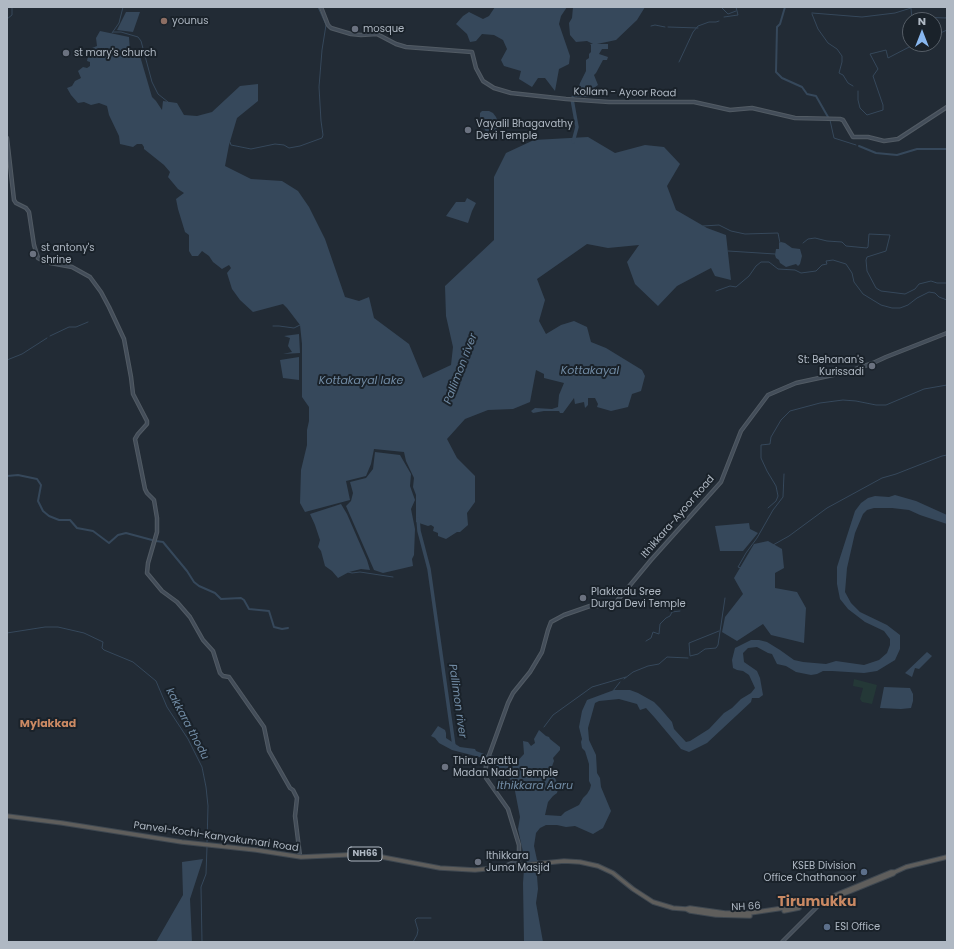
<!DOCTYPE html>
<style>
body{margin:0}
#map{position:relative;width:954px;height:949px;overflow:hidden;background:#222b35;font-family:Poppins,sans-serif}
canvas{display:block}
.frame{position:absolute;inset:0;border:8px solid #afb8c3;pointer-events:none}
.north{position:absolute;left:902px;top:12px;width:40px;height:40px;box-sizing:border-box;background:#1a222a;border:1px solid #565e67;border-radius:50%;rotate:0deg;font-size:11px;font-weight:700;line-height:16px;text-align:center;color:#afb8c3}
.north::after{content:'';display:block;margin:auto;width:14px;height:18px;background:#88b7ef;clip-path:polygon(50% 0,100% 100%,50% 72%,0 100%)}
</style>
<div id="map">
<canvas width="954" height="949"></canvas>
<div class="frame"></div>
<div class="north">N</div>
</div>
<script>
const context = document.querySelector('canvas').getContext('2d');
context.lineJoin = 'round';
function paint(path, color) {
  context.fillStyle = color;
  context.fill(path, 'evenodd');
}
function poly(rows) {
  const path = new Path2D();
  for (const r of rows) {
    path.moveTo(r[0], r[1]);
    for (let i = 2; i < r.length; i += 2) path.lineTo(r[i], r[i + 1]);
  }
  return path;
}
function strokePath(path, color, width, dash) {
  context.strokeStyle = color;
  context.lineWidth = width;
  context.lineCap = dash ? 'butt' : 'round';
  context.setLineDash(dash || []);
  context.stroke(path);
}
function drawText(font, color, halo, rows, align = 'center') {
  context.font = font + ' Poppins,sans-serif';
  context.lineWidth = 4;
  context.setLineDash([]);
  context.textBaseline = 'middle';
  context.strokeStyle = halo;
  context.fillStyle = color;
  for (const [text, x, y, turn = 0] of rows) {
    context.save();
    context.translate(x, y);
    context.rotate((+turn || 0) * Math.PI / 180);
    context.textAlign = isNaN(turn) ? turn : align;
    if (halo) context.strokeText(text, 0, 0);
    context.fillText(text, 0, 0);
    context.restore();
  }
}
const green = poly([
 [854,679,877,685,872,704,862,702,860,699,863,688,853,686]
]);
const water = poly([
 [495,7,567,7,561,16,559,24,570,56,569,64,559,69,555,91,545,78,538,78,532,87,519,79,521,71,504,66,501,60,507,49,503,40,494,35,482,34,476,41,470,42,467,34,456,24,463,16,469,12,483,19,489,16],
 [573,7,645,7,637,20,616,40,597,44,608,44,608,49,602,49,599,54,608,57,607,60,603,60,596,73,594,75,598,85,591,90,589,97,571,97,578,90,580,83,586,71,586,60,589,58,589,54,591,52,591,45,590,44,593,44,587,41,576,42,570,35,569,23,572,18],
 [126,12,140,12,133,32,117,30],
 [100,31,129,37,130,52,140,56,152,97,156,101,162,110,163,101,177,103,184,115,197,116,212,112,240,86,258,84,258,101,237,118,229,145,225,166,251,179,282,181,298,191,309,207,325,239,345,297,359,301,369,297,374,318,409,344,423,378,451,365,453,347,446,316,445,286,494,240,494,177,506,153,534,140,588,137,615,153,645,145,664,147,680,164,667,186,676,210,707,228,726,235,731,280,715,276,711,268,677,286,658,306,635,284,627,262,639,245,608,248,587,244,537,279,545,300,539,321,546,334,561,325,574,321,587,327,591,342,606,348,642,370,645,376,641,391,632,394,628,407,611,411,597,407,598,404,595,398,588,398,588,405,585,408,584,402,575,404,574,398,563,413,560,413,559,411,544,411,533,413,531,411,535,408,552,409,558,407,559,395,564,383,544,378,544,374,536,370,530,402,513,409,488,410,465,419,447,439,457,458,475,476,475,502,467,513,468,525,460,532,457,532,446,539,438,536,438,533,433,531,434,527,431,525,428,526,416,522,416,495,413,487,414,478,406,461,404,452,374,449,371,464,366,476,346,481,350,500,305,512,300,503,301,470,307,445,307,430,309,421,309,407,302,397,302,344,300,325,287,308,283,304,253,312,240,300,232,289,227,273,231,268,229,265,222,269,213,262,209,256,202,251,198,256,192,256,189,251,189,235,185,232,178,209,176,199,184,193,178,189,168,177,170,172,164,165,144,149,144,147,142,144,137,144,133,147,120,144,119,136,109,115,107,106,99,103,91,105,84,102,78,103,71,95,67,88,72,86,75,81,81,78,78,71,83,67,87,68,90,66,90,62,87,61,88,56,92,48,97,46,96,38],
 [482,111,489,111,493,113,496,117,499,124,497,130,494,133,487,133,480,122,480,113],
 [467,198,476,203,472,211,468,223,446,216,456,202,465,202],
 [781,242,785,243,792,248,800,249,802,256,800,264,798,266,796,264,786,267,780,263,779,260,776,258,775,255,776,249,779,249,779,243],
 [299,334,300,353,283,354,292,352,288,346,290,338,284,336],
 [299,357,299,380,283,378,280,360],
 [375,452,400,455,411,474,410,486,415,500,411,509,415,529,414,555,412,559,413,566,383,573,374,570,346,506,351,501,353,493,350,482,366,478,373,469],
 [895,495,916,501,947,515,947,524,920,515,909,510,892,508,874,508,867,510,863,514,855,533,847,568,845,592,851,603,860,612,887,625,900,635,900,649,895,660,877,671,864,673,832,671,823,671,817,674,811,675,796,672,786,666,777,664,772,654,768,653,757,647,748,648,743,653,744,662,757,671,760,678,763,695,759,698,752,698,751,702,707,743,689,752,681,749,655,718,646,708,640,710,637,704,619,699,599,701,595,703,588,728,589,740,596,755,597,773,600,778,601,787,611,811,603,828,593,834,575,826,566,827,557,825,546,825,540,828,536,833,534,846,537,860,539,861,540,866,538,868,537,876,538,889,536,903,543,942,524,942,523,883,525,856,523,852,518,829,520,817,514,786,507,774,496,766,491,765,483,758,452,750,439,743,435,738,431,736,438,726,445,730,446,733,446,738,460,747,475,749,476,751,487,755,495,756,501,762,511,768,524,754,523,741,528,742,531,746,535,743,534,739,539,730,546,736,549,737,550,739,560,747,560,750,553,758,554,761,551,769,552,774,556,780,558,789,557,793,553,796,548,802,545,815,561,816,565,812,579,805,583,798,587,794,590,789,591,785,589,781,589,764,585,751,582,748,581,742,582,739,579,727,582,711,587,700,614,690,630,690,638,693,654,702,660,708,672,722,674,729,686,742,690,741,709,729,724,713,732,708,741,699,751,693,755,688,749,675,743,671,737,670,733,668,732,660,735,648,751,640,759,640,767,642,780,650,794,660,803,662,826,664,836,661,864,665,879,660,887,653,890,645,890,639,884,631,865,622,848,609,840,599,837,584,837,567,855,511,861,503,868,498,875,496,889,497],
 [341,504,347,514,367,560,370,570,361,569,349,572,338,578,332,571,325,566,321,551,318,547,320,540,315,525,310,514],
 [749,523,750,529,758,533,743,551,720,551,715,526],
 [768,541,782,549,784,568,775,573,775,588,797,592,806,608,804,643,771,635,763,624,737,641,722,632,725,617,743,594,734,578,754,544],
 [927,652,932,656,919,669,915,668,912,677,905,673],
 [884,687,910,688,913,694,913,701,911,708,901,709,880,708],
 [203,859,190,899,192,942,156,942,183,895,182,862]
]);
const stream = poly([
 [721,7,728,14,736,11],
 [812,13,862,17,895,13,911,8,912,20],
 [812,14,818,29,828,43,837,49,842,56,842,62,839,73,843,75,848,83,853,86],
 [724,17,738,15,736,7],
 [7,19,12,15,12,7],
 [920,20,920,17,946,18,947,15],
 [651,26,655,25,665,27],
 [668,27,698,28],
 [113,32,121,32,138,37,141,41,152,82,158,94,168,102],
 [112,33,119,23,123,7],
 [934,36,947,30],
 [679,62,693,32,698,26,709,22,716,22,719,21],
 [858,91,858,100,860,108,867,115,883,110,883,105,873,76,878,69,870,54,886,50,888,58,915,44],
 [830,120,834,138,856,145],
 [230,142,231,145,251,149,275,144,284,145,289,148,300,146,322,138,323,135,321,121,319,87,322,50,326,25,318,7],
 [703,226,719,225,731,231,745,234,778,233,780,243],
 [803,243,808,239,815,238,827,241,842,242,846,246,867,248,868,247,869,234,890,235,886,251,867,257,866,260,867,271,876,288,881,291,905,294,915,289,919,284,931,281,937,283,947,283],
 [728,251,775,254],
 [716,291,730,286,736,287,749,276,756,266,761,262,769,262,778,269,795,270,801,273,816,271,822,265,827,264,826,261,833,260,846,264,852,273,854,282,863,294,881,305,892,308,900,308,908,305,917,298,929,292,935,293,939,297,947,300],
 [273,326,279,326,294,328,300,325],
 [50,336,69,327,76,327,88,322],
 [7,360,22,354,47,338],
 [768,508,776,501,778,496,776,486,767,471,761,458,761,445,770,444,771,437,781,420,790,411,820,403,843,400,856,401,876,405,886,405,924,389,947,385],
 [773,545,789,536,827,508,882,478,896,474,942,456,947,455],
 [741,568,738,567,746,553,757,538,773,510,783,497,784,474],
 [348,572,352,573,360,572,393,577],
 [719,631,689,643,690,656,698,654,705,649,716,648,718,645,725,598],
 [7,633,45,627,58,627,84,633,103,642,102,648,104,650,133,662,156,681,167,707,188,739,202,767,206,787,208,806,207,843],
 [646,641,651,638,653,632,659,634,660,624,666,618,670,616,672,612,680,611],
 [624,679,633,672,648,666,659,664,667,657,688,658],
 [613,691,620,682],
 [544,727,553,715,592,687,626,677],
 [202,942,201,887,206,874,207,847],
 [413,942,417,935,418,930,415,920,417,918,431,918]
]);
const canal = poly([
 [785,7,780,24,777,27,776,72,782,78,802,87,807,94,816,96,828,117],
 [859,146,876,153,897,155,917,149,947,149],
 [7,476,18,475,37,479,41,485,38,501,43,511,49,516,59,520,70,520,77,528,93,531,109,543,118,535,126,533,152,540],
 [156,541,163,542,187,571,194,582,199,586,215,593,221,599,241,598,244,600,249,609,269,611,274,627,282,629,288,628]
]);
const river = poly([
 [573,98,572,99,577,127,573,142],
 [418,519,419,531,429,569,454,746]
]);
const secondary = poly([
 [321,7,328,25,331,28,351,34,361,35,377,34,396,44,406,47,472,52,476,68,483,81,494,88,511,93,566,99,609,102,694,102,730,110,752,108,795,118,840,119,843,120,853,137,868,137,884,141,898,139,947,107],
 [7,138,14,200,16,203,26,208,29,212,34,245,38,258,45,262,72,267,90,277,101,292,109,307,124,339,131,377,133,394,147,421,147,424,138,434,135,439,145,489,147,493,154,500,157,518,157,532,148,563,147,573,162,591,177,602,190,617,203,640,213,651,220,673,223,676,229,677,264,727,269,751,290,788,293,790,297,798,295,816,300,856],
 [505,866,519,860,519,845,508,809,486,778,485,772,487,761,508,703,513,693,530,672,542,652,548,630,551,622,564,615,590,606,603,606,616,602,651,560,721,482,741,431,768,395,796,383,847,372,873,363,886,357,947,333],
 [782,942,821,903]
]);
const trunk = poly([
 [7,816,62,823,182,842,256,850,301,857,366,854,440,868,475,870,564,861,580,862,598,866,613,873,633,889,653,902,673,908,686,909,690,908,725,913,750,913,804,905,826,899,891,872,895,872],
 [811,905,851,891,893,874,895,872,906,867,947,857],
 [686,909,690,911,716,915,750,916],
 [784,911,799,908]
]);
const markers = [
 [164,21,4,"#8d6e63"],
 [355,29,4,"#6b7280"],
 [66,53,4,"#6b7280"],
 [468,130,4,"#6b7280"],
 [33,254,4,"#6b7280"],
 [872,366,4,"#6b7280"],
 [583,598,4,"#6b7280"],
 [445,767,4,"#6b7280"],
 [478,862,4,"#6b7280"],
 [864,872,4,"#5c6f8a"],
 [827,927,4,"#5c6f8a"]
];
const shields = [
 [365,854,34]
];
const shieldNames = [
 ["NH66",365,854]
];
const poiNames = [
 ["younus",172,21],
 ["mosque",363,29],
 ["st mary's church",74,53],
 ["Vayalil Bhagavathy",476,124],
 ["Devi Temple",476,136],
 ["st antony's",41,248],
 ["shrine",41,260],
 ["St: Behanan's",864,360,"right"],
 ["Kurissadi",864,372,"right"],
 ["Plakkadu Sree",591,592],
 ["Durga Devi Temple",591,604],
 ["Thiru Aarattu",453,761],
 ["Madan Nada Temple",453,773],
 ["Ithikkara",486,856],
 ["Juma Masjid",486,868],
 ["KSEB Division",856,866,"right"],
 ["Office Chathanoor",856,878,"right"],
 ["ESI Office",835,927]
];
const streetNames = [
 ["Kollam - Ayoor Road",625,93,1],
 ["Ithikkara-Ayoor Road",678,517,-49],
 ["Panvel-Kochi-Kanyakumari Road",216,837,8],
 ["NH 66",746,907,-3]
];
const waterNames = [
 ["Pallimon river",461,369,-69],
 ["Kottakayal",590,371],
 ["Kottakayal lake",361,381],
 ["Pallimon river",457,701,82],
 ["kakkara thodu",187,724,62],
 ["Ithikkara Aaru",535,786]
];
const neighbourhoodNames = [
 ["Mylakkad",48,724]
];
const districtNames = [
 ["Tirumukku",817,902]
];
paint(green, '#243837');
paint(water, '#36485b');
strokePath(stream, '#36485b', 1);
strokePath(canal, '#36485b', 2);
strokePath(river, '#36485b', 3.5);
strokePath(secondary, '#525b64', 4.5);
strokePath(trunk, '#3f4851', 5.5);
strokePath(secondary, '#434d59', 2.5);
strokePath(trunk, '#5f5e5c', 3.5);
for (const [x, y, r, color] of markers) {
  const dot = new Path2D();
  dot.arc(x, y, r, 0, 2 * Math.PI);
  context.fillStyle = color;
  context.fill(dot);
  strokePath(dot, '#1a222a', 1.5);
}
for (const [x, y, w] of shields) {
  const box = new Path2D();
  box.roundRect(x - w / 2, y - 7, w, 14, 3);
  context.fillStyle = '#1a222a';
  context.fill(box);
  strokePath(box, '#afb8c3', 1);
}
drawText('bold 9px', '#afb8c3', null, shieldNames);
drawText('10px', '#afb8c3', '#1a222a', poiNames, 'left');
drawText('10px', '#afb8c3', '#1a222a', streetNames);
drawText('italic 11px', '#718ba4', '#1a222a', waterNames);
drawText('bold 11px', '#ca8963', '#1a222a', neighbourhoodNames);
drawText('bold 14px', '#ca8963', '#1a222a', districtNames);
</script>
